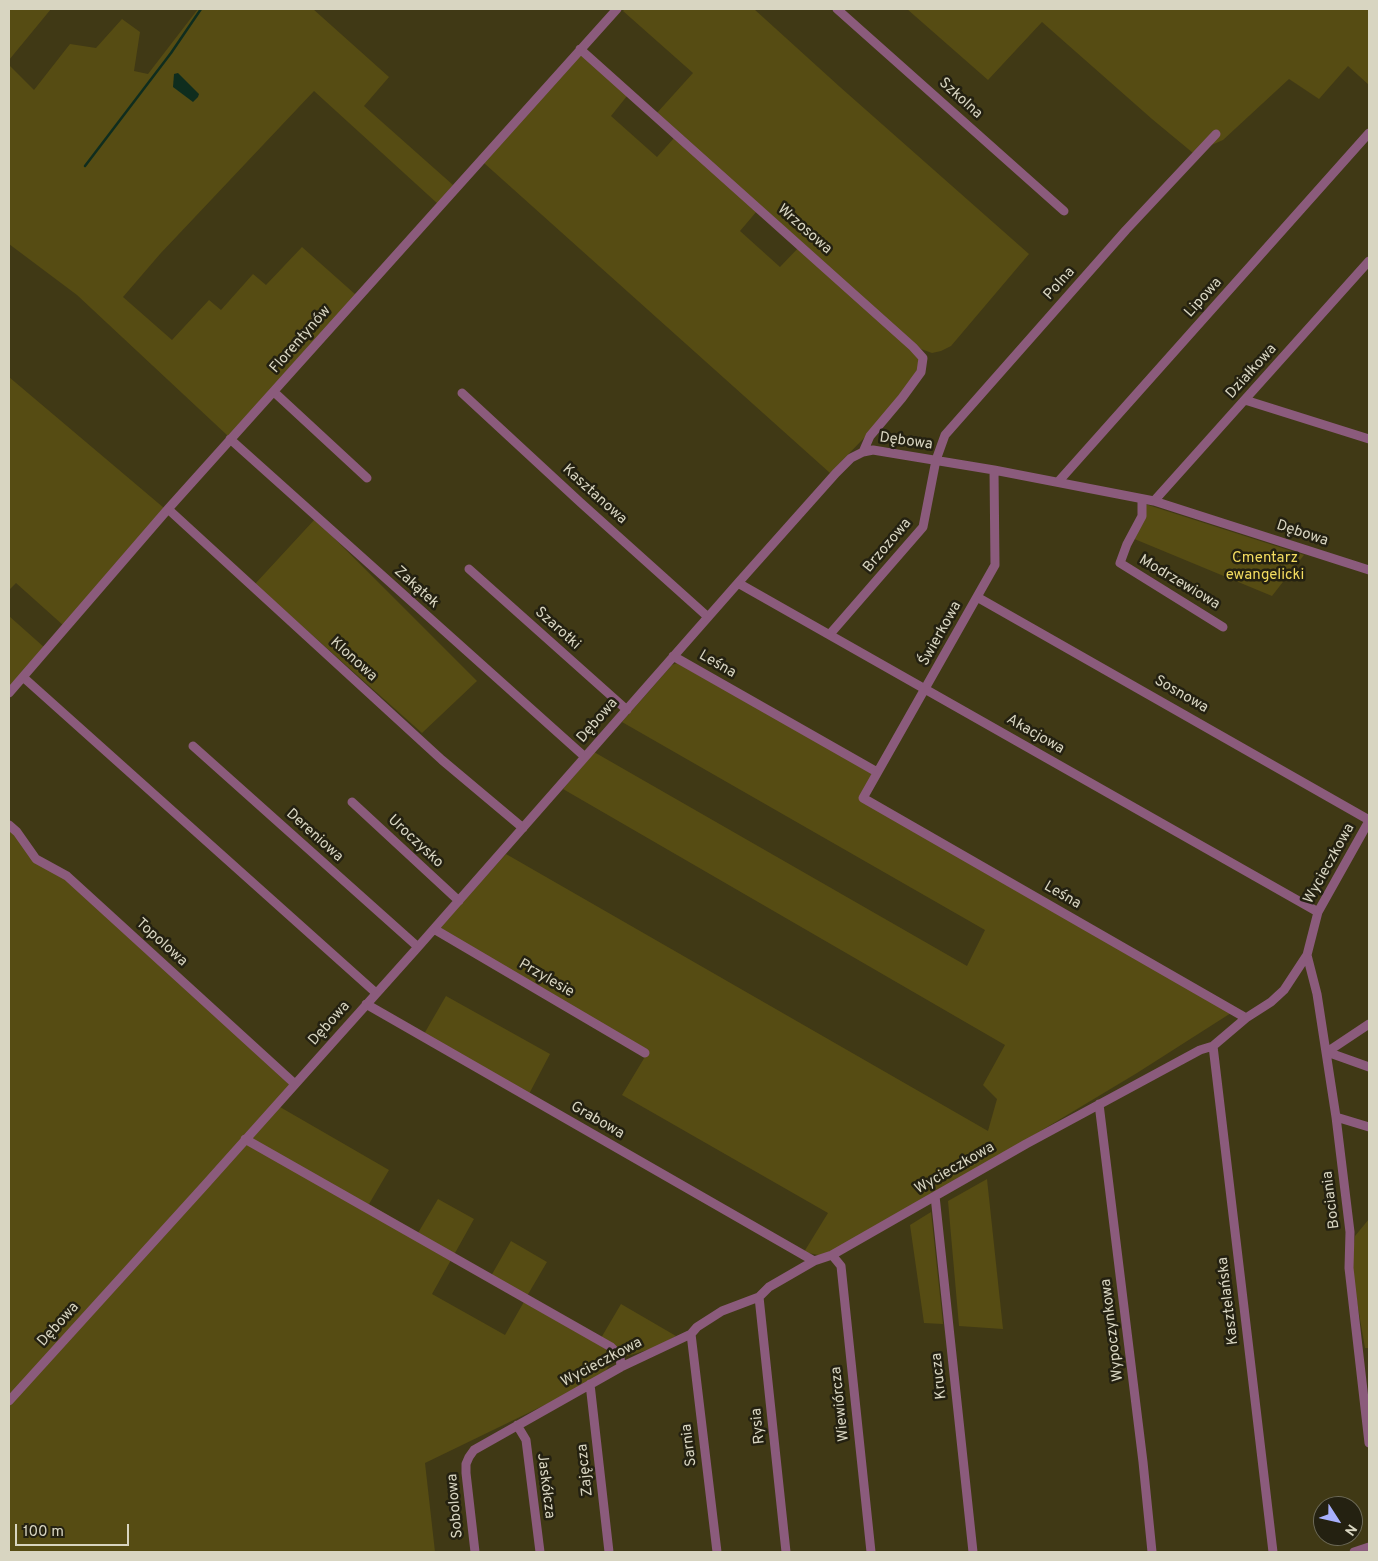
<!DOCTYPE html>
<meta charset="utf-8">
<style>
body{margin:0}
#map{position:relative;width:1378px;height:1561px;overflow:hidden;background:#403915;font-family:Overpass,sans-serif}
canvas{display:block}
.frame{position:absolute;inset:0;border:10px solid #d8d5c1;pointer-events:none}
.north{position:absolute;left:1313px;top:1496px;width:50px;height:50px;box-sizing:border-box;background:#242111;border:1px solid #6c6957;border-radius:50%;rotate:125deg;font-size:14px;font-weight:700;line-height:20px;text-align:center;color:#d8d5c1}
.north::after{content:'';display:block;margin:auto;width:18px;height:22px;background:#a8b0fc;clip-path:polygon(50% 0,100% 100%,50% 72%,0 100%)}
.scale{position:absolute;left:15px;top:1524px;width:114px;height:22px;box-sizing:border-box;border:2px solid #d8d5c1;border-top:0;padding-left:6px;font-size:15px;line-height:18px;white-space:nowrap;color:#d8d5c1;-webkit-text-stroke:4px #242111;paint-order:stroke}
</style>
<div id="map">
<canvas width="1378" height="1561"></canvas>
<div class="frame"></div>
<div class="north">N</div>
<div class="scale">100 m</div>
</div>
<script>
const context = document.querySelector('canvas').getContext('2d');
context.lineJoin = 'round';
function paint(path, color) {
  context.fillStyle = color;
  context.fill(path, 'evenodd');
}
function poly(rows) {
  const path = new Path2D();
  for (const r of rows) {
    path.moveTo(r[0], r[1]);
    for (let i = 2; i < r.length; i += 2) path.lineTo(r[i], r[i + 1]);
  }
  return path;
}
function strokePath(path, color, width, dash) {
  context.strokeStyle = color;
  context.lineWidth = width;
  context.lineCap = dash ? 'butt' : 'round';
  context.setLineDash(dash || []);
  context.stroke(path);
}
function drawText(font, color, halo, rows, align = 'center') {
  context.font = font + ' Overpass,sans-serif';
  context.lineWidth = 5;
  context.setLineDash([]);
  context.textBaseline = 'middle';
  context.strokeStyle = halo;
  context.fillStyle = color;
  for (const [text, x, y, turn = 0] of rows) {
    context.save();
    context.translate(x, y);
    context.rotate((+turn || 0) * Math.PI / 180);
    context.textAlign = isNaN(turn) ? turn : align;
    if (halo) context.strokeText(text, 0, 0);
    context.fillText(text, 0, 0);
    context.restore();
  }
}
const green = poly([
 [9,9,51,9,9,60],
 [198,9,313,9,389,77,364,106,453,185,438,204,314,91,160,254,123,297,172,340,209,300,221,310,253,274,266,285,302,247,356,295,228,436,77,295,9,244,9,65,34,90,70,44,96,48,122,19,140,32,134,71,148,74],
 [625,9,754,9,840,87,1029,254,951,346,941,351,932,353,921,349,656,114,693,73,623,11],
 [907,9,1369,9,1369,85,1348,66,1319,99,1289,79,1223,140,1193,153,1152,119,1042,22,988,80],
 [583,55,627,96,611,116,657,157,674,138,757,211,740,231,780,267,800,246,918,357,920,363,919,371,867,435,830,473,484,163,577,56],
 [9,377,164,508,64,626,16,583,9,590],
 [1145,504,1304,555,1272,596,1132,538],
 [315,519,477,681,422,733,255,584],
 [9,616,45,648,9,688],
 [677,663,875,774,862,799,1231,1013,1137,1073,984,1165,825,1255,818,1255,804,1252,828,1213,622,1095,646,1055,466,947,440,927,506,854,988,1131,997,1099,983,1085,1005,1045,563,789,594,752,967,966,985,930,622,722,672,665],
 [9,829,15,834,35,861,66,879,292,1082,280,1107,389,1170,369,1204,418,1233,438,1199,474,1219,432,1294,505,1335,525,1300,604,1347,610,1353,611,1359,609,1366,605,1372,588,1384,425,1463,435,1552,9,1552],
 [446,996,550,1054,529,1094,424,1034],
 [987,1179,1003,1329,959,1326,948,1201],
 [931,1212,943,1324,924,1323,910,1225],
 [1369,1219,1369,1348,1365,1348,1351,1267,1355,1236],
 [511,1241,547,1262,527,1296,491,1276],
 [621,1304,676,1336,654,1348,627,1356,601,1338]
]);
const water = poly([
 [178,73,199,94,198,97,193,102,173,87,174,74]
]);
const stream = poly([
 [85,166,171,53,201,9]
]);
const street = poly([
 [837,9,1064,211],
 [580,49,913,347,923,358,921,372,902,398,870,436,863,452],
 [274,392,367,478],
 [462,393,581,503,708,617],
 [1245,400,1369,439],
 [230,439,585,757],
 [994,470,995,565,863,798,1246,1018],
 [1058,482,1369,133],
 [1142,499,1142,516,1127,544,1120,563,1223,627],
 [1154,501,1369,261],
 [168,509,442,760,523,828],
 [469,569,627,710],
 [738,583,1318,912],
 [977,597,1369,820],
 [830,634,923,527,936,460,945,435,1126,230,1216,134],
 [673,656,877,772],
 [23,677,376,993],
 [9,693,168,509,617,9],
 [193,746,418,947],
 [352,802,459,901],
 [9,825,17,832,36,859,67,876,295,1084],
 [434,929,645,1053],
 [1307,955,1317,994,1336,1117,1350,1232,1349,1268,1369,1443],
 [366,1004,814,1261],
 [1369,1024,1327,1052,1369,1067],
 [1213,1046,1273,1552],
 [1099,1104,1143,1462,1152,1552],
 [1336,1117,1369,1127],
 [245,1139,611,1347,620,1356,621,1367],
 [935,1196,973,1552],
 [832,1255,841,1266,871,1552],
 [759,1297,786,1552],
 [691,1334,717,1552],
 [590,1384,609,1552],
 [9,1401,205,1185,418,947,738,583,836,473,851,458,863,452,873,450,994,470,1154,501,1369,570],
 [517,1425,526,1440,540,1552],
 [475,1552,466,1473,466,1464,469,1457,474,1450,621,1367,691,1334,697,1327,722,1311,759,1297,769,1287,814,1261,832,1255,1026,1144,1200,1050,1213,1046,1246,1018,1271,1002,1284,990,1307,955,1318,912,1369,821],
 [1354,1552,1369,1547]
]);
const streetNames = [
 ["Szkolna",960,99,42],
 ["Wrzosowa",804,230,41],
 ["Polna",1060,284,-48],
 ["Lipowa",1204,298,-48],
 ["Florentynów",301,340,-49],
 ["Działkowa",1252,372,-48],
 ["Dębowa",906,442,8],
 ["Kasztanowa",594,495,42],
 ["Dębowa",1302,534,18],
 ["Brzozowa",888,546,-50],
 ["Modrzewiowa",1179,583,31],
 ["Zakątek",416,588,42],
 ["Szarotki",557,629,42],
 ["Świerkowa",941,634,-61],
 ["Klonowa",353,660,42],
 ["Leśna",717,665,30],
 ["Sosnowa",1181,695,30],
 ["Dębowa",598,721,-49],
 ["Akacjowa",1035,735,30],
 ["Dereniowa",314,836,42],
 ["Uroczysko",415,842,43],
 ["Wycieczkowa",1330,864,-61],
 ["Leśna",1062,896,30],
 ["Topolowa",161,943,42],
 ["Przylesie",546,979,30],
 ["Dębowa",330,1024,-48],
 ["Grabowa",597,1121,30],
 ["Wycieczkowa",955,1169,-30],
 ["Bociania",1332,1200,-97],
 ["Kasztelańska",1229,1301,-97],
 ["Dębowa",59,1325,-48],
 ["Wypoczynkowa",1113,1330,-97],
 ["Wycieczkowa",602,1363,-28],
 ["Krucza",940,1376,-96],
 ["Wiewiórcza",841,1404,-96],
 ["Rysia",759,1426,-96],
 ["Sarnia",690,1445,-97],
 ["Zajęcza",586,1470,-96],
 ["Jaskółcza",545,1486,83],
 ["Sobolowa",456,1506,-95]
];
const parkNames = [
 ["Cmentarz",1265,559],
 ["ewangelicki",1265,576]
];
paint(green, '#564c13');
paint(water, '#0f2d1e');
strokePath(stream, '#0f2d1e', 2.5);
strokePath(street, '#8b5b7c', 9);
drawText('15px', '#d8d5c1', '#242111', streetNames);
drawText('15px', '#f3dc60', '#242111', parkNames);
</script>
